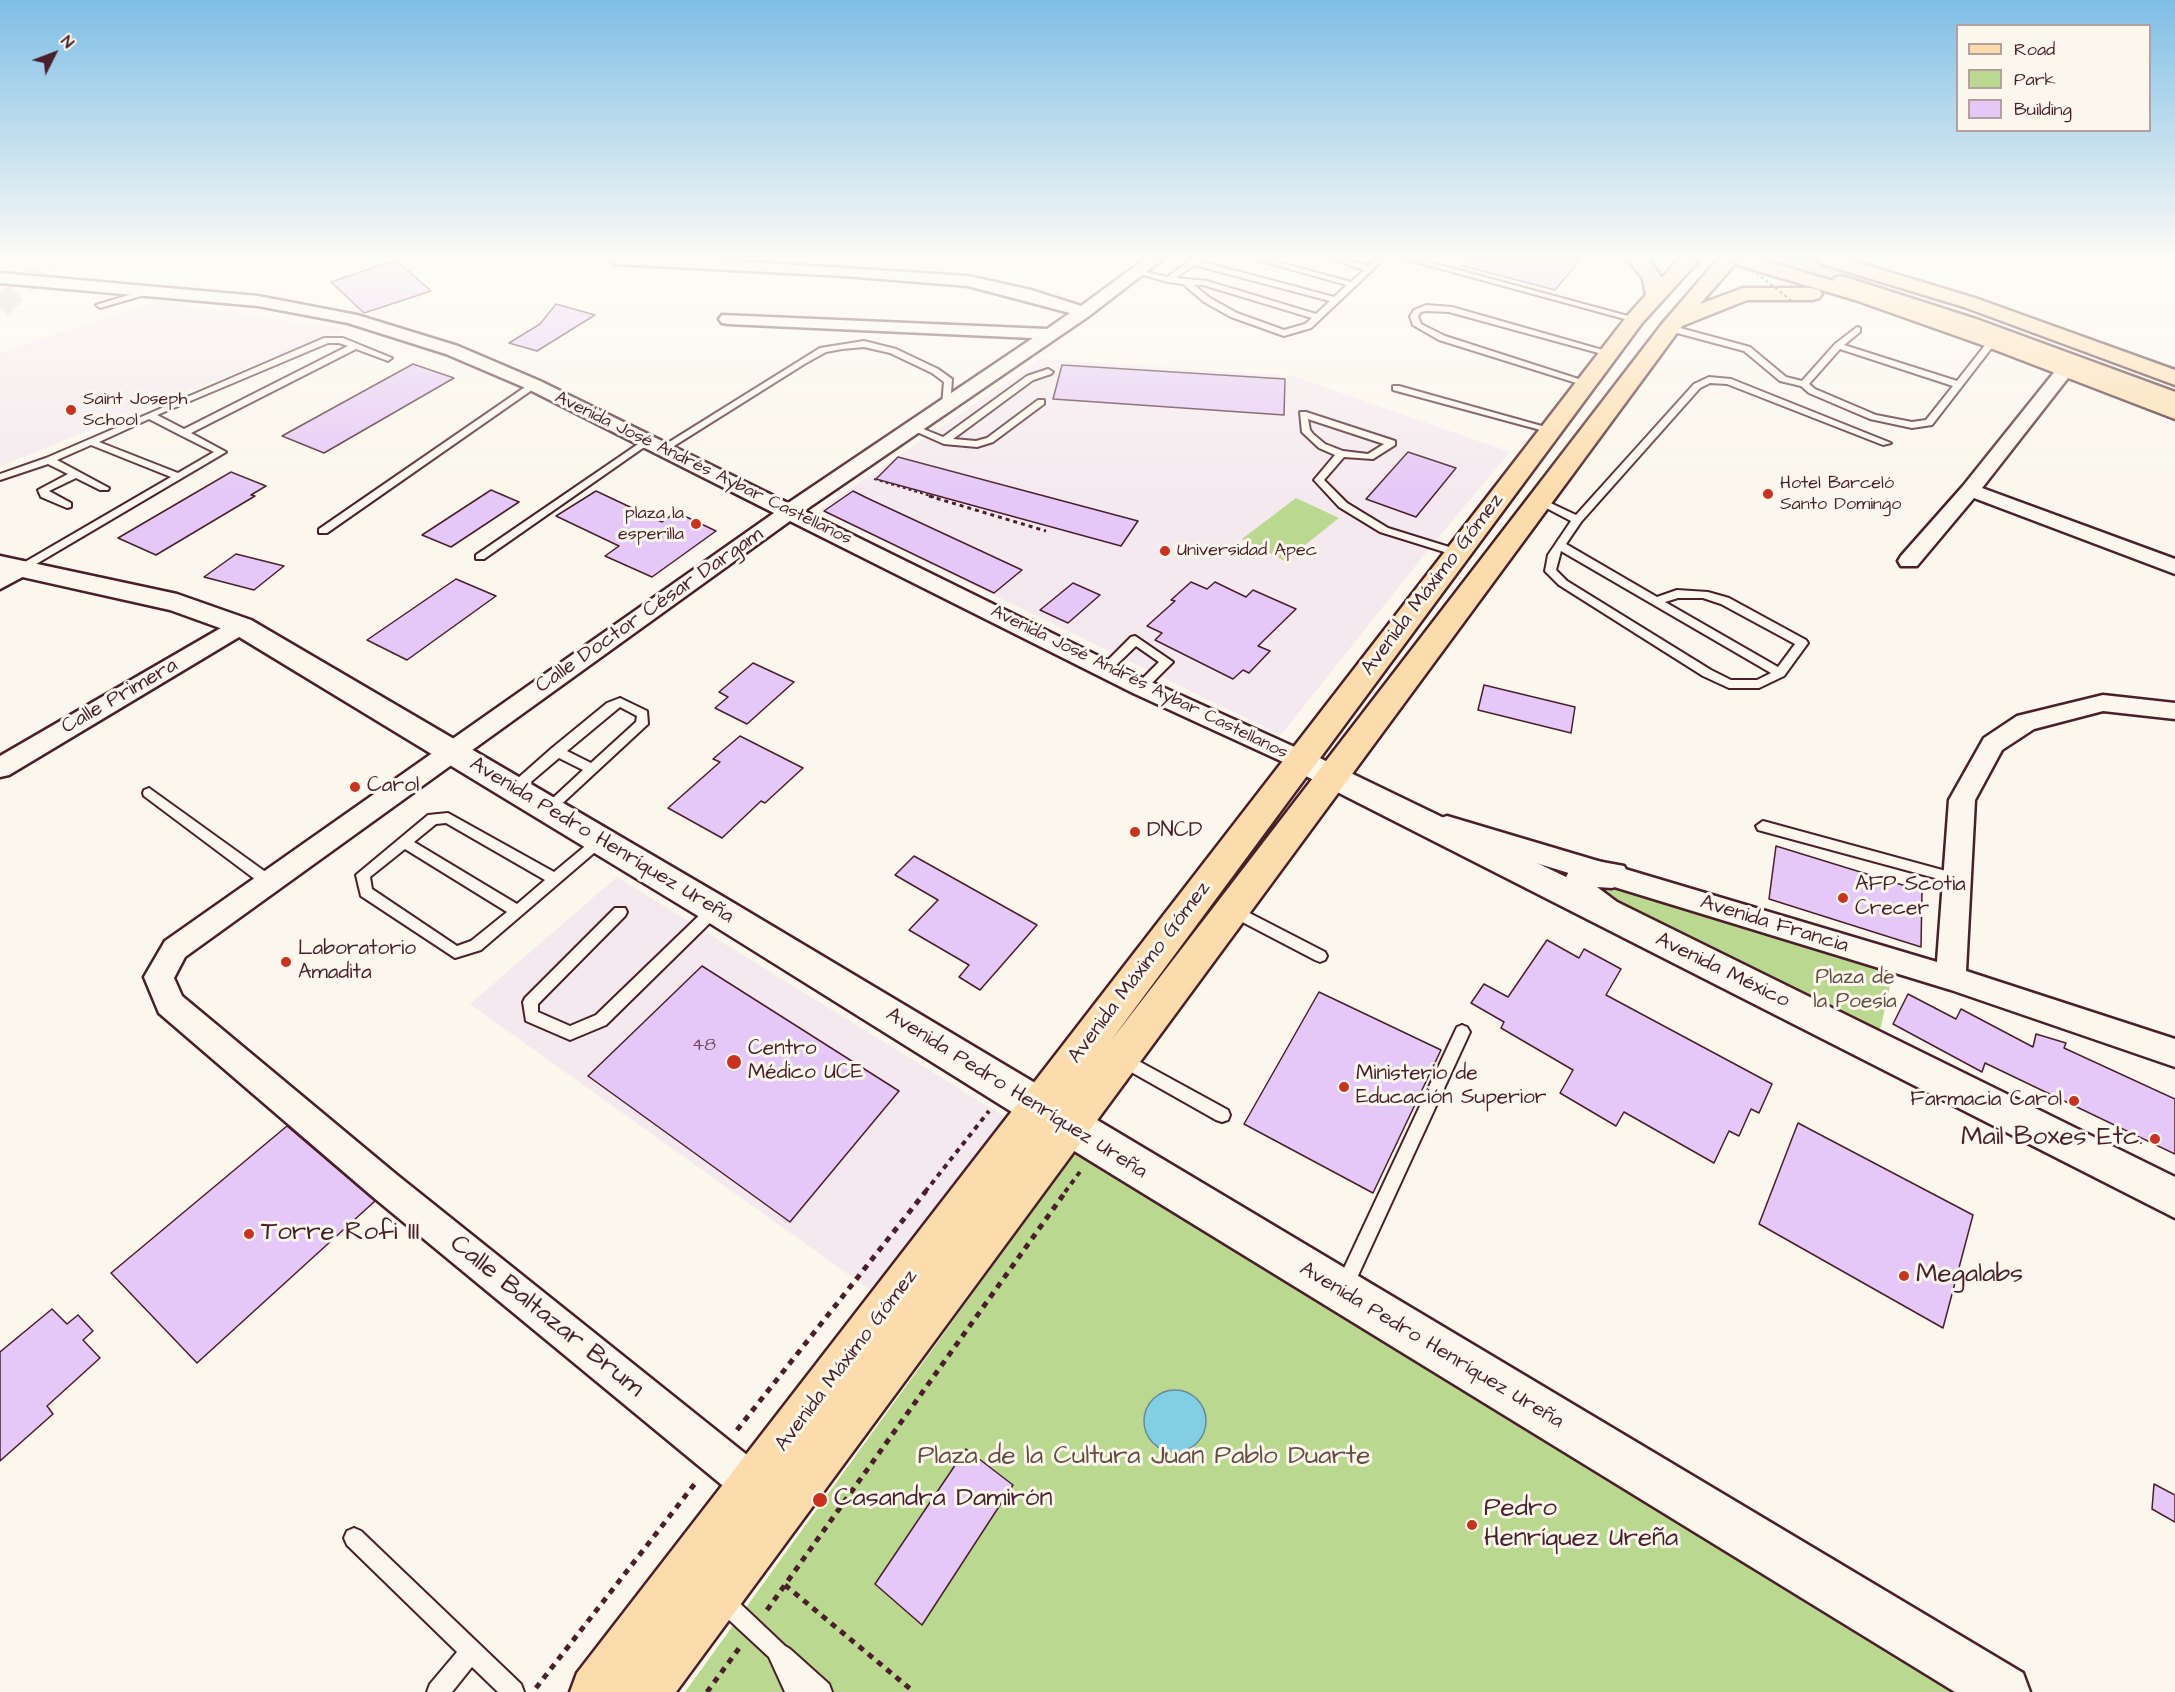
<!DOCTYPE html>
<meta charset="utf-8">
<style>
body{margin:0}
#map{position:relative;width:2175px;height:1692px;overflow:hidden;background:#fbf7ec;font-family:"Architects Daughter",sans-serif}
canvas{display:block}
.legend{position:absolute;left:1956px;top:24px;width:195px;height:108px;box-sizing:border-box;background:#fbf7ec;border:2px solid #b4a19f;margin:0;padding:8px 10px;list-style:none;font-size:18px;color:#4a1f2b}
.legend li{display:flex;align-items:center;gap:12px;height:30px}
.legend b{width:30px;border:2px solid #b4a19f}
.north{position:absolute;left:24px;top:24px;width:60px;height:60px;-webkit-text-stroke:4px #fbf7ec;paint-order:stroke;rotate:48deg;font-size:16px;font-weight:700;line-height:24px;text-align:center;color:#4a1f2b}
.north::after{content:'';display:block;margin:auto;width:21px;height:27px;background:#4a1f2b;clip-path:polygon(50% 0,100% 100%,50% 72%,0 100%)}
</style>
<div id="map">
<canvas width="2175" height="1692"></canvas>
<ul class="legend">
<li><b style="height:8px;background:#fcdcac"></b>Road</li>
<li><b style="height:16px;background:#bbd890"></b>Park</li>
<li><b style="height:16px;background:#e5c8f7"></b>Building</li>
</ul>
<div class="north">N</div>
</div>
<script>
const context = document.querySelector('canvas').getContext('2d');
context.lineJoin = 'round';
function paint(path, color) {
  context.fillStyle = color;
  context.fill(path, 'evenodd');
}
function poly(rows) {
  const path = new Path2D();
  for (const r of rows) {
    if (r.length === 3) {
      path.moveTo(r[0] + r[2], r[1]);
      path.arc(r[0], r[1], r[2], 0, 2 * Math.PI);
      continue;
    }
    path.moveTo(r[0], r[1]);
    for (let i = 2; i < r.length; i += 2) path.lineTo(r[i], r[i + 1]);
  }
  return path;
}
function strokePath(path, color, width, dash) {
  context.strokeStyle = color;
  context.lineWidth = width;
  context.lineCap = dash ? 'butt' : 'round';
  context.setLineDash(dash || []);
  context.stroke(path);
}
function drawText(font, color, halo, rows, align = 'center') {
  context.font = font + ' "Architects Daughter",sans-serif';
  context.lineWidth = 6;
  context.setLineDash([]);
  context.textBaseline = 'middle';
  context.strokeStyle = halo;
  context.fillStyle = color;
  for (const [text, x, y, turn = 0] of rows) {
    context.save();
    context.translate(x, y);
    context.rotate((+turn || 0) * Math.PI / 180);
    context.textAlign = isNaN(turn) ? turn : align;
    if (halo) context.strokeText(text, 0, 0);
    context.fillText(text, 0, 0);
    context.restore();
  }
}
const built = poly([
 [157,301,345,329,0,466,0,353],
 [1041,359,1293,376,1510,452,1432,545,1281,735,819,510],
 [617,877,1010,1120,876,1294,470,1004]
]);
const green = poly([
 [1812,259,1847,269,1836,284,1775,266,1767,260],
 [1296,498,1339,518,1285,561,1242,539],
 [1616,885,1894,969,1878,1039,1626,917,1603,893,1607,886],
 [1080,1145,1978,1692,685,1692]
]);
const water = poly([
 [1175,1421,31]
]);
const building = poly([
 [1464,259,1581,259,1555,290,1463,266,1464,259],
 [396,260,431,291,364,313,331,282,396,260],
 [556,304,595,315,537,351,509,343,540,324,556,304],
 [413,364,454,378,324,453,282,436,413,364],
 [1062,365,1285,379,1284,415,1053,399,1062,365],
 [1408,452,1456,468,1416,517,1366,499,1408,452],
 [898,457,1138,521,1121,546,876,479,898,457],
 [231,472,266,486,251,495,255,496,156,555,118,538,231,472],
 [491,490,519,502,451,547,422,535,491,490],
 [596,491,662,522,676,512,716,531,652,577,605,556,619,546,556,516,596,491],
 [853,491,867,498,1022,570,994,593,824,511,853,491],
 [236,554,284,566,254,590,204,577,236,554],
 [456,579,496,596,407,660,367,640,456,579],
 [1191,582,1207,589,1215,582,1246,597,1253,590,1296,609,1258,646,1270,651,1249,673,1243,670,1233,679,1155,640,1162,633,1147,626,1175,601,1171,600,1191,582],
 [1073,583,1100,595,1068,623,1040,610,1073,583],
 [753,663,794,682,747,724,715,708,728,697,719,692,753,663],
 [1484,685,1575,707,1571,733,1478,710,1484,685],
 [740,736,803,768,765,803,761,801,722,838,668,808,720,762,713,759,740,736],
 [1776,846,1922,891,1921,947,1769,899,1776,846],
 [914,856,1037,925,980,990,959,977,969,965,909,930,938,900,895,875,914,856],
 [1547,940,1579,958,1584,949,1621,969,1606,995,1772,1084,1759,1113,1751,1109,1739,1136,1729,1131,1714,1163,1624,1112,1616,1126,1560,1093,1573,1070,1501,1028,1504,1022,1471,1003,1484,984,1508,997,1547,940],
 [702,966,899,1091,790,1222,588,1076,702,966],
 [1319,992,1441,1050,1373,1193,1244,1124,1319,992],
 [1908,994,1956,1019,1961,1009,2033,1047,2036,1034,2066,1043,2064,1048,2175,1099,2175,1154,1985,1063,1982,1072,1893,1024,1908,994],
 [1798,1123,1973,1215,1943,1328,1759,1224,1798,1123],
 [287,1126,375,1201,197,1363,111,1273,287,1126],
 [52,1309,67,1324,78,1315,93,1331,83,1340,100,1358,47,1406,53,1414,0,1461,0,1352,52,1309],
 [966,1449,1013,1485,922,1625,875,1584,966,1449],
 [2154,1484,2175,1495,2175,1522,2152,1509,2154,1484]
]);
const tertiaryTunnel = poly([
 [0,307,50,259]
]);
const motorwayTunnel = poly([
 [1761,259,1842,282]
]);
const pathFar3 = poly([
 [874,479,934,497]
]);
const pathFar2 = poly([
 [929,496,1046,531]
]);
const pathFar1 = poly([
 [925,1192,989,1111],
 [1065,1192,1082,1169]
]);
const path = poly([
 [737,1430,926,1191],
 [785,1585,914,1692],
 [767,1610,1066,1191],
 [536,1688,697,1481],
 [707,1692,740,1647]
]);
const service = poly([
 [1192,259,1201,259,1199,261,1334,297,1347,285,1254,259,1267,259,1351,282,1364,270,1332,259,1344,259,1368,266,1375,259,1384,259,1311,328,1284,336,1231,317,1204,302,1183,284,1168,282,1133,272,1137,270,1167,277,1192,259],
 [1194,265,1330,301,1316,314,1207,281,1176,278,1194,265],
 [1194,285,1203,285,1312,318,1305,324,1284,330,1237,313,1210,298,1194,285],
 [1405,259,1418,259,1639,319,1632,321,1405,259],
 [145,290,149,292,148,294,100,308,96,305,145,290],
 [1426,305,1452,307,1613,353,1606,355,1449,312,1426,311,1421,312,1418,316,1421,324,1445,336,1591,383,1583,385,1439,340,1413,325,1410,316,1414,310,1426,305],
 [1669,325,1750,347,1786,377,1802,381,1835,344,1857,327,1860,328,1860,332,1844,345,1957,381,1990,339,1997,341,1932,425,1912,428,1870,419,1809,393,1801,386,1780,381,1744,351,1666,330,1666,326,1669,325],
 [1840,349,1953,386,1926,420,1912,422,1876,415,1815,389,1809,384,1840,349],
 [324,338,343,338,392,358,388,361,356,349,191,433,226,452,26,570,18,570,18,566,171,477,91,445,57,460,109,488,108,490,100,490,76,478,49,491,71,503,71,507,67,508,41,497,38,490,68,474,48,464,0,480,0,474,46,458,324,338],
 [328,343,339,343,348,346,184,429,157,415,328,343],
 [149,419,180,435,214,452,178,473,99,442,149,419],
 [864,341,896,349,938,369,952,379,950,407,942,405,944,382,932,373,890,353,864,347,842,349,826,352,806,363,666,451,658,449,820,348,864,341],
 [1048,369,1053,372,1051,374,1033,380,953,439,976,441,987,438,1038,400,1044,400,1044,404,993,442,977,447,944,444,908,428,916,426,943,437,1027,376,1048,369],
 [1709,377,1731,379,1891,443,1883,445,1727,384,1710,383,1700,388,1581,522,1566,544,1657,597,1677,590,1708,592,1729,598,1806,640,1808,643,1784,676,1759,688,1729,688,1703,676,1559,585,1545,571,1548,555,1571,521,1533,501,1534,499,1542,499,1576,515,1694,384,1709,377],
 [1561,551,1771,673,1757,680,1731,680,1711,670,1567,581,1556,570,1561,551],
 [1678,598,1703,598,1721,604,1795,644,1778,667,1665,602,1678,598],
 [531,383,539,385,327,533,319,533,319,529,531,383],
 [1393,386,1399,386,1556,430,1548,432,1393,390,1393,386],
 [1300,412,1306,412,1395,441,1395,445,1373,459,1344,457,1324,480,1347,503,1388,528,1462,551,1462,555,1454,555,1380,532,1339,507,1314,480,1335,455,1319,448,1302,432,1300,412],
 [1308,419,1384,444,1368,454,1343,451,1325,444,1313,434,1310,430,1308,419],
 [647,438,652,441,650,443,484,559,476,559,476,555,647,438],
 [1135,636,1173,662,1145,690,1141,691,1135,687,1137,684,1159,662,1136,646,1109,672,1105,673,1099,669,1131,637,1135,636],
 [620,698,647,711,648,724,553,812,548,814,541,809,583,770,559,758,519,792,509,792,508,789,509,786,552,748,607,703,620,698],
 [620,707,637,716,636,722,591,763,567,751,620,707],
 [149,788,274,878,276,882,274,886,264,886,144,796,143,793,144,790,149,788],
 [448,813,554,872,596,837,606,837,608,841,481,950,455,958,361,896,356,875,428,815,448,813],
 [446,823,545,880,517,904,414,842,436,824,446,823],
 [405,849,507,912,471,941,457,946,372,889,370,877,405,849],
 [1763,821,1957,874,1962,875,1964,879,1962,883,1957,884,1758,830,1756,826,1763,821],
 [715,903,720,905,722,909,720,913,606,1025,570,1040,526,1021,523,1002,525,998,615,908,625,908,627,912,625,916,538,1004,538,1012,570,1026,596,1015,710,905,715,903],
 [1232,904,1325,952,1327,956,1325,960,1320,962,1315,960,1227,914,1225,910,1227,906,1232,904],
 [1462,1025,1467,1027,1470,1032,1350,1293,1344,1296,1338,1293,1335,1287,1338,1281,1457,1027,1462,1025],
 [1122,1052,1228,1110,1230,1115,1228,1120,1222,1122,1216,1120,1117,1064,1114,1059,1117,1054,1122,1052],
 [354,1528,361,1531,521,1684,524,1692,498,1692,472,1667,452,1692,427,1692,430,1684,457,1652,347,1545,344,1538,347,1531,354,1528],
 [722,1590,729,1593,785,1646,790,1649,829,1684,832,1692,785,1692,769,1657,715,1607,712,1600,715,1593,722,1590]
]);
const minor = poly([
 [608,259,705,259,968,276,1031,290,1081,306,1145,259,1163,259,1089,316,804,511,1149,681,1310,754,1314,760,1310,766,1301,769,1292,766,1133,693,790,521,185,957,174,978,182,996,397,1175,767,1471,773,1485,767,1499,753,1505,739,1499,373,1197,159,1013,144,977,165,941,774,513,528,389,446,354,348,323,258,306,0,283,0,273,258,296,357,315,458,346,540,381,788,503,1033,338,728,324,722,323,719,319,722,315,1047,329,1070,313,968,286,845,276,616,264,608,259],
 [2066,364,2075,369,1982,488,2175,559,2175,574,1974,498,1917,566,1901,566,1898,561,1901,556,1963,486,2060,365,2066,364],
 [22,561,30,563,33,568,30,573,0,589,0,572,22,561],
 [241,619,249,621,252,626,249,631,9,775,0,777,0,756,233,621,241,619],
 [2103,695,2175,703,2175,719,2103,711,2034,729,2002,750,1975,800,1966,971,2175,1039,2175,1067,1951,990,1438,833,1434,826,1438,819,1447,816,1937,962,1949,800,1984,738,2017,716,2103,695]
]);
const secondary = poly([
 [0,556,177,594,251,620,727,899,2023,1673,2030,1692,1955,1692,1084,1157,703,919,231,632,170,610,0,572,0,556],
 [1301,749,1566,877,1571,868,1591,860,1624,866,1629,875,1624,884,1612,888,1597,887,1617,902,2175,1177,2175,1218,1290,768,1285,760,1290,752,1301,749]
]);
const primary = poly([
 [1628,259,1648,259,1662,278,1679,259,1700,259,1642,323,1110,1042,1662,324,1718,259,1760,259,1869,292,2001,336,2175,404,2175,419,1985,346,1855,300,1735,264,1700,304,1743,288,1812,288,1819,290,1822,294,1819,298,1812,300,1747,300,1682,326,676,1692,570,1692,577,1673,1628,315,1646,295,1643,279,1628,259],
 [1816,259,1846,259,1978,299,2175,370,2175,385,1964,307,1819,263,1816,259]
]);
const motorway = poly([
 [1842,276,1979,320,2175,392,2175,407,1965,328,1835,286,1832,282,1835,278,1842,276]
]);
const pathBridge = poly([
 [1723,259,1755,272,1793,302]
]);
const markers = [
 [71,410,6,"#c8321e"],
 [1768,494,6,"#c8321e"],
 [696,524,6,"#c8321e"],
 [1165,551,6,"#c8321e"],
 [355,787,6,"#c8321e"],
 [1135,832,6,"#c8321e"],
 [1843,898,6,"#c8321e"],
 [286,962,6,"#c8321e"],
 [734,1062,8,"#c8321e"],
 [1344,1087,6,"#c8321e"],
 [2074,1101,6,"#c8321e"],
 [2155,1139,6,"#c8321e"],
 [249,1234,6,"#c8321e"],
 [1904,1276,6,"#c8321e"],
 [820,1500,8,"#c8321e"],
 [1472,1525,6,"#c8321e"]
];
const farPoinames = [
 ["Saint Joseph",83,400],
 ["School",83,421],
 ["Hotel Barceló",1780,484],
 ["Santo Domingo",1780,505],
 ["plaza la",684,514,"right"],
 ["esperilla",684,535,"right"],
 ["Universidad Apec",1177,551]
];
const farStreetnames = [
 ["Avenida José Andrés Aybar Castellanos",703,469,26],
 ["Avenida José Andrés Aybar Castellanos",1139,683,26]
];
const numberNames = [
 ["48",704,1046]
];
const streetNames = [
 ["Avenida Máximo Gómez",1433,585,-53],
 ["Calle Doctor César Dargam",650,611,-35],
 ["Calle Primera",120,697,-30],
 ["Avenida Pedro Henríquez Ureña",601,841,31],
 ["Avenida Francia",1774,925,17],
 ["Avenida México",1722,971,26],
 ["Avenida Máximo Gómez",1140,973,-53],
 ["Avenida Pedro Henríquez Ureña",1016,1094,32],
 ["Avenida Pedro Henríquez Ureña",1431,1346,31],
 ["Avenida Máximo Gómez",847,1361,-53]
];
const poiNames = [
 ["Carol",367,787],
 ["DNCD",1147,832],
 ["AFP Scotia",1855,886],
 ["Crecer",1855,910],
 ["Laboratorio",298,950],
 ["Amadita",298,974],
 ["Centro",748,1050],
 ["Médico UCE",748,1074],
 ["Ministerio de",1356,1075],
 ["Educación Superior",1356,1099],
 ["Farmacia Carol",2062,1101,"right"]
];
const parkNames = [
 ["Plaza de",1855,979],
 ["la Poesía",1855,1003]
];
const nearPoinames = [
 ["Mail Boxes Etc.",2143,1139,"right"],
 ["Torre Rofi III",261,1234],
 ["Megalabs",1916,1276],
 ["Casandra Damirón",834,1500],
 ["Pedro",1484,1510],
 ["Henríquez Ureña",1484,1540]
];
const nearStreetnames = [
 ["Calle Baltazar Brum",546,1317,39]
];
const nearParknames = [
 ["Plaza de la Cultura Juan Pablo Duarte",1144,1458]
];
paint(built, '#f4e9ef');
paint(green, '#bbd890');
paint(water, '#82cee2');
strokePath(water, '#6c8899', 1.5);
paint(building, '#e5c8f7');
strokePath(building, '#4a1f2b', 1.5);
strokePath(tertiaryTunnel, '#d8ccc5', 22, [22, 11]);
strokePath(motorwayTunnel, '#d8ccc5', 22, [22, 11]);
strokePath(service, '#4a1f2b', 4);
strokePath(minor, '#4a1f2b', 5);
strokePath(secondary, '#4a1f2b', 5);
strokePath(primary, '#4a1f2b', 5);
strokePath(motorway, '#4a1f2b', 5);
strokePath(pathFar3, '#4a1f2b', 2, [3, 3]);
strokePath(pathFar2, '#4a1f2b', 3, [4, 4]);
strokePath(pathFar1, '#4a1f2b', 4, [5, 5]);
strokePath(path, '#4a1f2b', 5, [6, 6]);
paint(service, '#fbf7ec');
paint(minor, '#fbf7ec');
paint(secondary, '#fbf7ec');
paint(primary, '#fcdcac');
paint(motorway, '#fcdcac');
strokePath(pathBridge, '#4a1f2b', 2, [3, 3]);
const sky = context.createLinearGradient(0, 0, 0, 496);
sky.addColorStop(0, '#7fbee6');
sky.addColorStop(0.52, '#fdfbf6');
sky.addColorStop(1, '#fdfbf600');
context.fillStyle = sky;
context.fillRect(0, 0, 2175, 496);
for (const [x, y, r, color] of markers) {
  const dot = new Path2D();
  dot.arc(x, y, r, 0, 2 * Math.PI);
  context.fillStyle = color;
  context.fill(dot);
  strokePath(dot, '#fbf7ec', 2);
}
drawText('18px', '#4a1f2b', '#fbf7ec', farPoinames, 'left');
drawText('18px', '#4a1f2b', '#fbf7ec', farStreetnames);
drawText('18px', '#71495e', null, numberNames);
drawText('21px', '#4a1f2b', '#fbf7ec', streetNames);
drawText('21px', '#4a1f2b', '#fbf7ec', poiNames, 'left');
drawText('21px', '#664d44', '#fbf7ec', parkNames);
drawText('26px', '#4a1f2b', '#fbf7ec', nearPoinames, 'left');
drawText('26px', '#4a1f2b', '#fbf7ec', nearStreetnames);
drawText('26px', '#664d44', '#fbf7ec', nearParknames);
</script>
